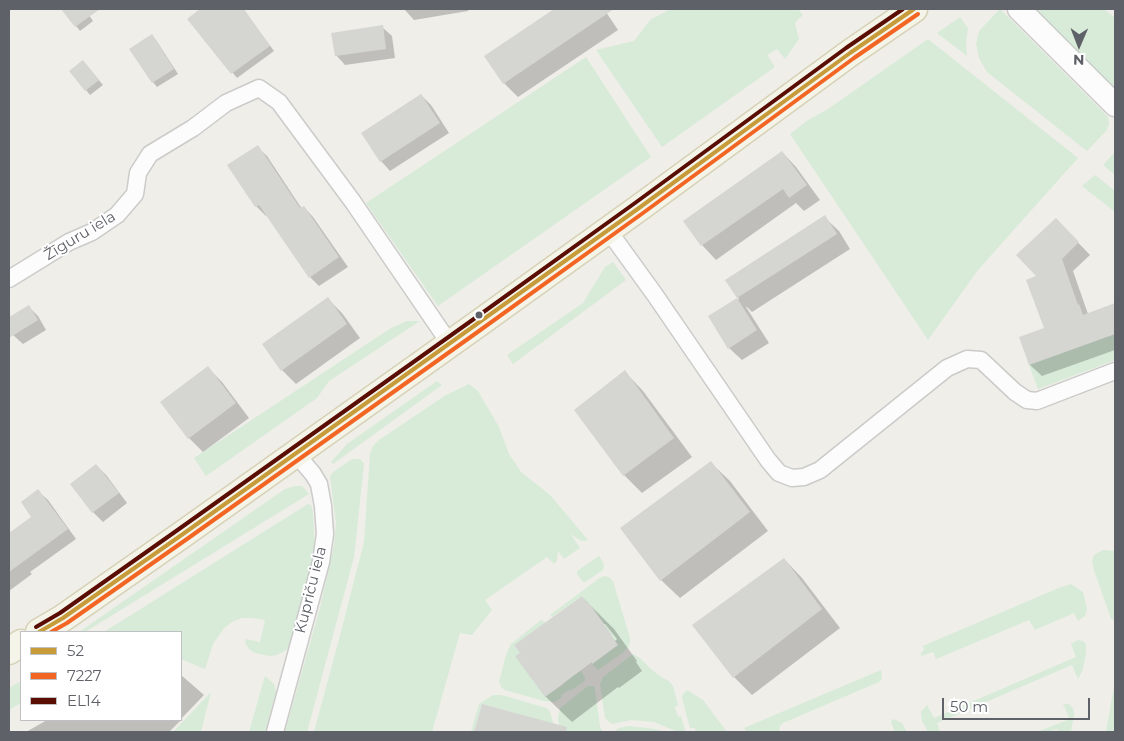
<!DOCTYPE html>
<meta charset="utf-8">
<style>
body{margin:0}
#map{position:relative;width:1124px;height:741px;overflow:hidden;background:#efeee9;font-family:Montserrat,sans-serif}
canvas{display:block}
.frame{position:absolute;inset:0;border:10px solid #5f6168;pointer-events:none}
.legend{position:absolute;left:20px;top:631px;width:162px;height:90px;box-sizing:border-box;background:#fff;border:1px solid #bfc0c3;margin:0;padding:6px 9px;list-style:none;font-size:15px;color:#5f6168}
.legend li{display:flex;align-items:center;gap:10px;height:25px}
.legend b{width:25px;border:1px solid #bfc0c3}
.north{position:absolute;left:1054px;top:20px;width:50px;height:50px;-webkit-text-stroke:4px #fff;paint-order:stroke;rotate:181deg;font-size:14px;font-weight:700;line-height:20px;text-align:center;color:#5f6168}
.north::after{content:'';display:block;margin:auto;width:18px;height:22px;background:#5f6168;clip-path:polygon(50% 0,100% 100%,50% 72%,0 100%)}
.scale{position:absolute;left:942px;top:698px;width:148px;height:22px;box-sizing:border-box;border:2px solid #5f6168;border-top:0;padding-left:6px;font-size:15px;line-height:18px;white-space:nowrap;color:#5f6168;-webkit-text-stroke:4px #fff;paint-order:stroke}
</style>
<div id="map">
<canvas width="1124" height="741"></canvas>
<div class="frame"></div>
<ul class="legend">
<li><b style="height:6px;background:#c79b3a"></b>52</li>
<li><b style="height:6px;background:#f26522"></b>7227</li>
<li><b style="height:6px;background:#5a0e03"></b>EL14</li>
</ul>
<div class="north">N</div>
<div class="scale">50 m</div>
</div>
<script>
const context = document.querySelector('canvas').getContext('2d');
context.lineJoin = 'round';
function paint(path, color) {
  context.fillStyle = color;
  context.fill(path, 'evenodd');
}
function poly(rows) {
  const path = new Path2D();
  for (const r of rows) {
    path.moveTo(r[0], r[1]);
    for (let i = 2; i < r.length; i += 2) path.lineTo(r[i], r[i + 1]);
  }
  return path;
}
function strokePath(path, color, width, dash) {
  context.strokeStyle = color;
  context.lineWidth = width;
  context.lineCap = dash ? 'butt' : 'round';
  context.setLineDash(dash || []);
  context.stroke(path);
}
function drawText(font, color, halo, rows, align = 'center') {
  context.font = font + ' Montserrat,sans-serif';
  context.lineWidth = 4;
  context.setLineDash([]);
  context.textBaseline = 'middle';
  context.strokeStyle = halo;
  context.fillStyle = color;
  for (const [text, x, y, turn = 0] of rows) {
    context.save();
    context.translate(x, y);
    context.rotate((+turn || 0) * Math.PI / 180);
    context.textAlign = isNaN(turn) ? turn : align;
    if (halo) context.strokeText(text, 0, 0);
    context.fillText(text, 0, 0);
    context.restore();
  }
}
const green = poly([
 [671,9,798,9,803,15,795,23,799,39,785,59,777,49,767,55,775,67,662,147,596,50,634,41,651,19],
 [1000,9,1108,117,1109,124,1106,131,1087,151,987,72,979,58,976,44,979,31],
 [1035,9,1104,9,1115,18,1115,90],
 [960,17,968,28,966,45,967,56,937,33],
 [928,39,1078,158,978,270,928,340,790,134,808,120,828,109],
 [586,57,651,157,438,306,366,203],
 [1115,152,1115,175,1103,165],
 [1095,175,1115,191,1115,212,1082,186],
 [613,262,626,280,513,364,507,355,583,303,605,267],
 [407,321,420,321,329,381,317,398,206,476,194,458,391,328],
 [1115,334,1115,360,1038,389,1029,365],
 [437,381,442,385,333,464,331,462,347,444],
 [469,384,478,391,499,427,509,454,521,472,550,495,588,540,583,541,578,539,571,534,580,548,564,559,558,551,557,561,554,564,547,557,485,600,492,610,472,635,460,633,432,732,314,732,342,628,364,542,370,454,373,446,379,440,446,395],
 [352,459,360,459,364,464,354,557,307,732,285,732,320,608,334,545,336,523,330,476,333,472],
 [295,486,302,486,309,494,85,632,79,632,285,489],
 [308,504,311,505,313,512,315,552,288,649,277,655,270,656,255,653,250,650,245,643,246,639,260,642,265,620,252,618,242,618,232,622,224,628,213,644,205,669,181,659,181,632,104,632],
 [1103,550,1115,551,1115,620,1111,619,1095,573,1092,562,1094,555],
 [599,556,603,562,604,566,603,570,585,582,583,582,577,574,577,571],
 [605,576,609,577,613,581,630,638,630,642,629,646,624,652,598,670,592,664,618,645,611,636,612,635,588,602,587,603,582,596,552,617,550,615,601,577],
 [1071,584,1083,592,1087,609,1085,616,1078,621,1074,613,1035,630,1029,620,936,659,933,652,921,656,921,653,924,650,923,646,1061,587],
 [541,620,547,623,528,635,514,645,520,653,515,656,534,675,531,677,538,687,542,685,549,694,564,684,560,679,581,670,585,678,585,681,570,691,569,690,561,695,562,697,555,702,544,701,505,690,502,688,499,682,506,655,511,644],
 [1078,640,1083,641,1086,644,1086,652,1083,669,1078,679,1072,665,937,723,940,732,928,732,922,721,921,712,927,705,934,718,1076,657,1071,644],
 [633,654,640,658,652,670,661,677,669,681,673,686,678,705,675,707,678,717,681,716,685,730,684,732,678,732,654,722,631,720,613,724,610,723,605,718,600,684,603,677],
 [881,670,882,679,879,682,783,723,780,726,779,732,747,732,744,728],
 [265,676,274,684,276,692,265,732,249,732],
 [21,681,21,703,9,710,9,688],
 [1115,681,1115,732,1106,732],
 [588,686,594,686,595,689,600,727,603,732,560,732,558,718,560,708],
 [687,690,703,700,727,732,696,732,695,728,690,728,682,698,683,694],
 [211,692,201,732,173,732],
 [493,695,502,695,546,708,549,710,551,715,553,723,549,723,550,732,543,732,546,722,482,704,474,732,471,732,479,704],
 [1063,704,1069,704,1073,708,1074,714,1071,732,1059,732,1057,729,1048,732,1037,732,1070,719],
 [893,719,902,723,907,732,895,732,891,722],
 [629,726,655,729,664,732,613,732,619,728]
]);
const shadow = poly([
 [63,9,85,9,93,21,80,31],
 [202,9,243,9,274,51,237,78,189,19],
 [404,9,468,9,468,11,414,20],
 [556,9,604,9,618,30,518,97,504,83,486,56],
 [382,27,392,36,395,58,345,65,336,55],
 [152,36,156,40,178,74,157,87,153,82],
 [83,61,103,85,90,95,86,90],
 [421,95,431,105,449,133,390,171,381,161],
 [257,147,267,156,302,209,304,207,313,217,348,267,319,286,310,277,267,215,266,216,256,206,229,166],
 [782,152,796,167,820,200,804,211,796,203,716,260,702,245,685,221],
 [824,217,839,231,850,249,752,312,747,307,746,307,769,343,742,360,729,348,710,317,739,299,727,280],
 [1067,231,1090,255,1073,271,1088,314,1115,305,1115,350,1042,376,1030,365,1045,329,1039,276],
 [328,299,342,313,360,338,296,384,282,370,264,345],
 [29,307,38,316,46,330,23,344,13,335,9,328,9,319],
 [208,368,222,382,249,418,203,452,189,438,162,402],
 [625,372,643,391,692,457,642,493,624,475],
 [711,463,730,481,768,531,680,598,661,580],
 [96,465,106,475,127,503,103,522,93,512,72,484],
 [38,491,48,500,76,539,30,572,32,574,9,591,9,534,33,517],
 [784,559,802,578,840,628,752,695,734,677],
 [582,597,614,629,637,661,636,662,642,671,619,688,618,687,572,722,546,697,517,656],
 [602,624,605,624,617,639,615,641],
 [181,675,204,695,181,719],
 [483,706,545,723,555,732,475,732],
 [47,720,181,720,169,732,26,732]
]);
const building = poly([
 [61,9,100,9,75,27],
 [200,9,244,9,270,46,231,74,187,19],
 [554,9,614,9,503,84,484,56],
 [383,25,386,49,335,56,331,33],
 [152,34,174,69,152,83,129,49],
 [83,60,99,80,85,91,69,71],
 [421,94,440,123,380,162,361,133],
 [258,145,300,208,304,206,339,257,309,278,259,205,255,207,227,165],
 [782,151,807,185,789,198,783,189,701,246,683,221],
 [825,215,837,234,737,298,725,280],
 [1056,218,1079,242,1062,259,1078,305,1079,304,1083,315,1115,303,1115,334,1029,365,1019,337,1044,328,1026,280,1036,276,1016,255],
 [328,297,347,324,281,371,262,344],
 [737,298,757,330,728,349,708,316],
 [29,305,38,320,9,338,9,317],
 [208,366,236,403,188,439,160,402],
 [625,370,674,438,623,476,574,410],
 [711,461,750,512,660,581,620,528],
 [96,464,119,493,92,513,70,484],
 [38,489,68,529,9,572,9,533,31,517,21,502],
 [784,558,822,609,733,678,692,625],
 [582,596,587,603,588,602,612,635,611,636,618,645,592,664,592,662,545,697,515,656,520,653,514,645],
 [482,704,567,727,566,732,474,732]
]);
const street = poly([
 [608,230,655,295,768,460,779,473,792,478,804,477,820,470,947,368,967,359,981,360,1015,392,1027,400,1037,401,1115,371],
 [9,279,69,242,92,232,117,215,135,194,138,173,150,154,193,128,226,103,259,88,279,102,353,202,450,344],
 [275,732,321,562,325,534,323,506,319,484,313,474,296,454]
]);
const secondary = poly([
 [1019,9,1115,105]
]);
const primary = poly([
 [39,632,63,618,183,534,475,326,639,208,850,53,914,9],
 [9,651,21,643]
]);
const bus1 = poly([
 [39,632,63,618,183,534,639,208,850,53,914,9]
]);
const bus2 = poly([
 [51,632,67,623,187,539,479,331,643,213,854,58,918,14]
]);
const bus3 = poly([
 [36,627,60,613,179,529,471,321,635,203,846,48,903,9]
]);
const markers = [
 [479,315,4.5,"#5f6168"]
];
const streetNames = [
 ["Žīguru iela",80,236,-31],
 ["Kupriču iela",311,590,-76]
];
paint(green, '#d7ebd8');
paint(shadow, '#0003');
paint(building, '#d5d5d2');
strokePath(street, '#cbcbca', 19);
strokePath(secondary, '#cccccb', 25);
strokePath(primary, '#d7d2b7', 29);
strokePath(street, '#fdfcfc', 16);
strokePath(secondary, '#fdfcfc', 22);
strokePath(primary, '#f4f4e9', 26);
strokePath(bus1, '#c79b3a', 4);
strokePath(bus2, '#f26522', 4);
strokePath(bus3, '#5a0e03', 4);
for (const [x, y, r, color] of markers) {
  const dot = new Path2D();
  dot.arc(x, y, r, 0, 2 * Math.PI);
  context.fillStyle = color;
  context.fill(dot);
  strokePath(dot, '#fff', 2);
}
drawText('15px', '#5f6168', '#fff', streetNames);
</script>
